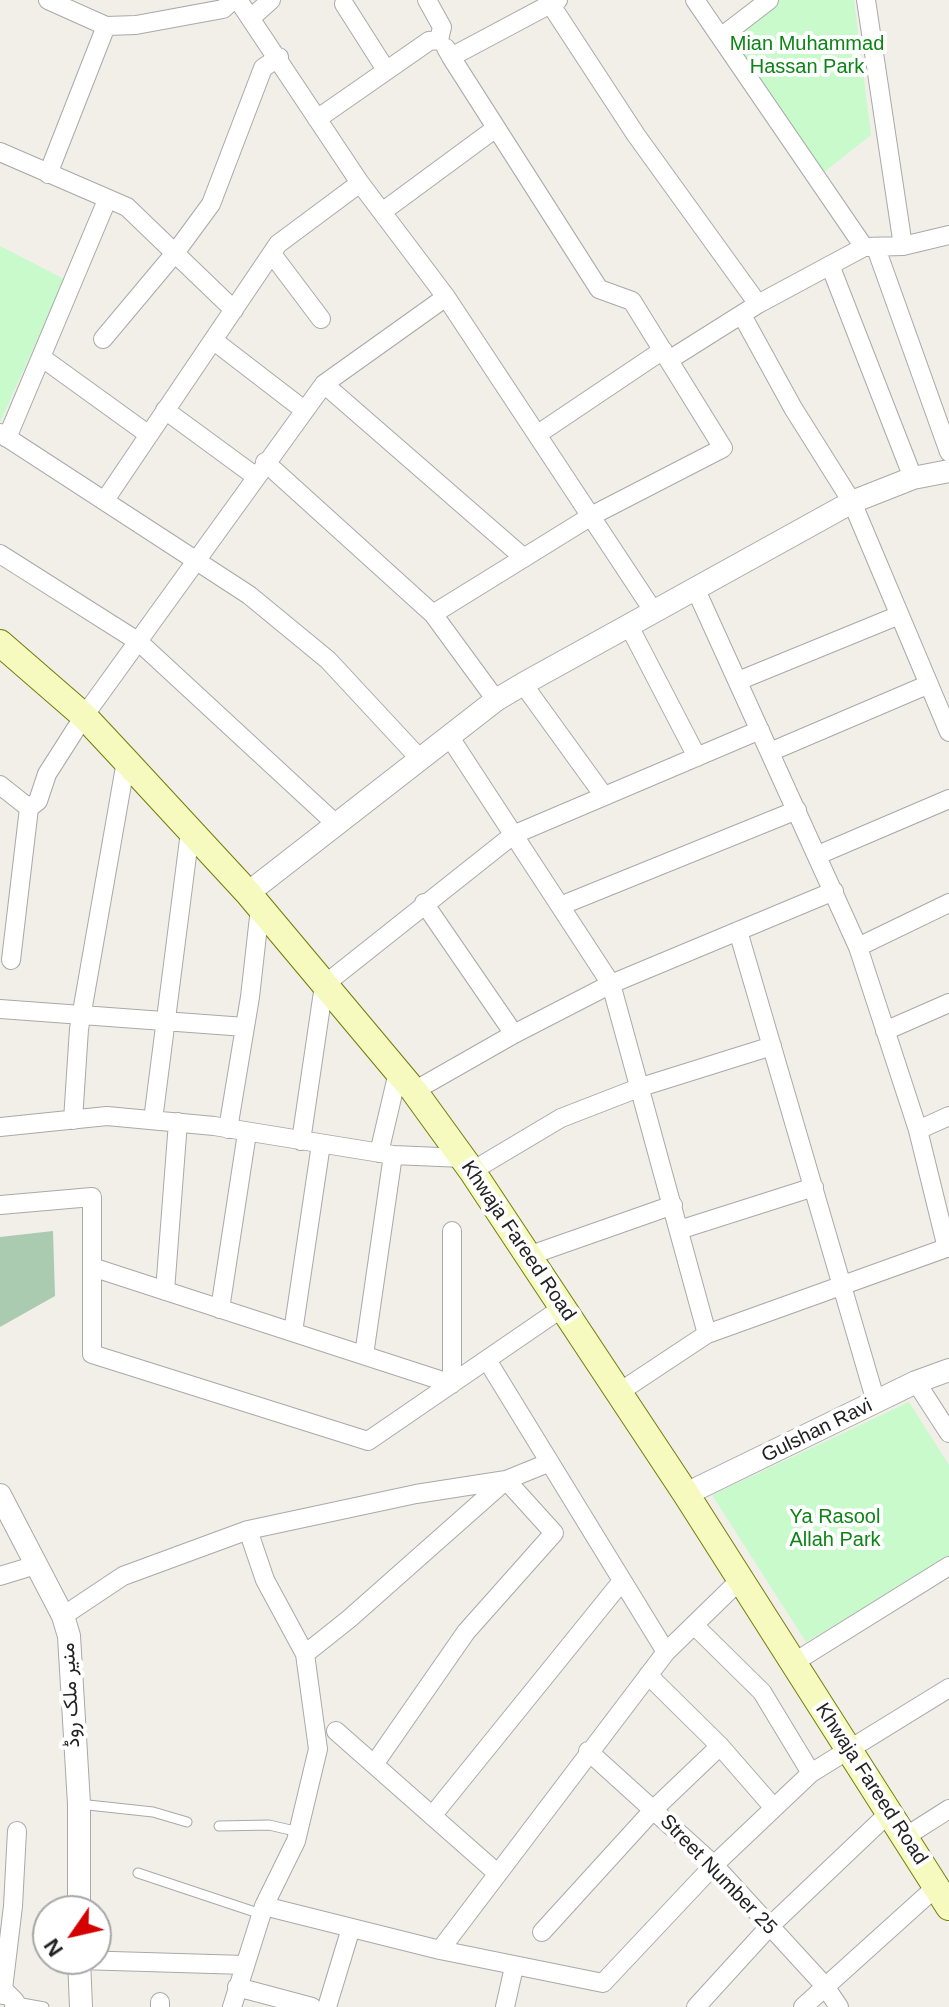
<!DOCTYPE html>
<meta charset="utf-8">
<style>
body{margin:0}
#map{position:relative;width:949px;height:2007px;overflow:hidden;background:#f2efe9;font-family:Arial,sans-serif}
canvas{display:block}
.north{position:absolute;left:32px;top:1895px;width:80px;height:80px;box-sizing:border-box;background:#fff;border:2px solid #a7a7a7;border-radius:50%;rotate:236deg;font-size:22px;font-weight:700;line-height:32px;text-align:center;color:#222}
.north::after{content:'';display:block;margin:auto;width:28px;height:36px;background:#d40000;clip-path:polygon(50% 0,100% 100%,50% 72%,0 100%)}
</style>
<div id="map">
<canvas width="949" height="2007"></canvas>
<div class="north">N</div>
</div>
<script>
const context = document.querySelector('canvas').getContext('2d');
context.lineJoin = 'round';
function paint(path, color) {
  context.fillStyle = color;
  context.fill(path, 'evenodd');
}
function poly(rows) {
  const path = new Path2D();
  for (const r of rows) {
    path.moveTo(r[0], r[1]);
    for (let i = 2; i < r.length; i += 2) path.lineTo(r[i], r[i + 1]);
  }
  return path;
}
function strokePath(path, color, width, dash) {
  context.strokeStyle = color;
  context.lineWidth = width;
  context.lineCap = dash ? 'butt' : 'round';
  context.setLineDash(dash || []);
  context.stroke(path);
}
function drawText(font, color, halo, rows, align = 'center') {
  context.font = font + ' Arial,Vazirmatn,sans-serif';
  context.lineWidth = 8;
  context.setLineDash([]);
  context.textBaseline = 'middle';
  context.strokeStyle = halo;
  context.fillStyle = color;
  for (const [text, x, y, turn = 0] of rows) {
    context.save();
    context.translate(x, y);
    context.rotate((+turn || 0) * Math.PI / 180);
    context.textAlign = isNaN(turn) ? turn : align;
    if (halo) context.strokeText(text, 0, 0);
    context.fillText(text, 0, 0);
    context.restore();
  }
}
const cemetery = poly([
 [53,1231,55,1296,0,1327,0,1237]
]);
const park = poly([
 [780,0,854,0,871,135,823,173,730,39],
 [0,246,64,279,0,423],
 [909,1402,949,1465,949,1559,806,1642,712,1495]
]);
const service = poly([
 [79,1804,153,1812,187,1822],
 [219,1826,269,1825,299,1832],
 [138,1873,261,1914],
 [0,1999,44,2007]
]);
const minor = poly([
 [48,0,106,26,136,25,223,9,233,0],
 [238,0,360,183,446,297,654,612],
 [427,0,442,27,439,40],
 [695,0,864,247],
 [866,0,903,246],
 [344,4,386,70],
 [551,5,636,135,758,304],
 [252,17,271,0],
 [721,37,769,0],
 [446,48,451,57,558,0],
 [317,119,429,41,439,40],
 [0,152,127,207,234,310],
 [48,174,106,26],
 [382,212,496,128],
 [876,248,949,452],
 [272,254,321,319],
 [830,265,913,478],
 [743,317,793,408,852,502,949,732],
 [103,339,175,253,211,204,263,68,279,57],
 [213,340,304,410],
 [41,357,149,435],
 [669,360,758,304,864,247,903,246,949,235],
 [324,384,524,558],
 [165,410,255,476],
 [0,433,249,595,328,660,420,759],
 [538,434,663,350],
 [7,438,107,200],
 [265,462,433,614,496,700],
 [105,500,278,244,360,183],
 [0,554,139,642,336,824],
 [696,590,858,947,918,1130,947,1248],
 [433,614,593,515,723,448,632,301,599,289,451,57],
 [629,626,697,757],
 [738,681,897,616],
 [523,684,604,796],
 [449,736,611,984,707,1334],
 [770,752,927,685],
 [0,785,29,808],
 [818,855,949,799],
 [424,903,514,1034],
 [560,906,797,810],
 [738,931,876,1402],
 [858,947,949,903],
 [11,960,29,808,38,801,47,774,84,716,324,384,446,297],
 [0,1009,245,1027],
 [885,1031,949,1003],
 [414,1091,514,1034,611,984,834,891],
 [73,1120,79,1029,126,761],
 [153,1120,190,832],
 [0,1127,107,1116,214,1126,393,1155,463,1158],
 [228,1129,250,997,260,908],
 [918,1130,949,1116],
 [301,1141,324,985,513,835,760,730],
 [379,1153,398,1072],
 [472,1171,561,1118,641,1087,772,1046],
 [0,1205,92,1197,92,1354,368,1441,562,1308],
 [679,1230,814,1187],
 [528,1256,673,1205],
 [92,1267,452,1384,452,1231],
 [165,1291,178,1122],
 [220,1309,247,1133],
 [293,1332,321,1144],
 [364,1355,393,1155],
 [487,1360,666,1652],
 [916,1382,949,1433],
 [618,1393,707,1334,949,1247],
 [0,1576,36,1565],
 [63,1616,123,1576,248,1530,416,1494,506,1480,548,1463],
 [694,1625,762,1692,811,1773],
 [305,1654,349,1619,506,1480,554,1533,466,1632,375,1763],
 [793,1663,949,1566],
 [648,1675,720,1746,774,1808],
 [336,1731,497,1873],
 [588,1751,714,1865,824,1985,839,2007],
 [432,1816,622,1581],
 [905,1837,949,1809],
 [264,1906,440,1950,603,1983,714,1865,811,1773,949,1688],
 [542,1932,654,1809,720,1746],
 [440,1950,666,1652,740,1580],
 [79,1960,245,1965],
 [237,1987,312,2007],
 [160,2002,160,2007],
 [14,2007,15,2001,3,1989,13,1906,17,1831],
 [232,2007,264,1906,296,1841,318,1749,305,1654,265,1580,248,1530],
 [327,2007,351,1928],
 [505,2007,514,1967],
 [696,2007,769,1927,889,1813],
 [803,2007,936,1887]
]);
const tertiary = poly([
 [248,893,496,700,523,684,852,502,913,478,949,471],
 [686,1494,916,1382,949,1370],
 [0,1495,63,1616,69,1636,79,1804,79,1911],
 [79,1959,81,2007]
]);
const secondary = poly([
 [0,643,84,716,126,761,248,893,414,1091,472,1171,686,1494,949,1907]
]);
const parkNames = [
 ["Mian Muhammad",807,44],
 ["Hassan Park",807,67],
 ["Ya Rasool",835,1517],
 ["Allah Park",835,1540]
];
const streetNames = [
 ["Khwaja Fareed Road",518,1241,56],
 ["Gulshan Ravi",817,1431,-26],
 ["منیر ملک روڈ",71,1695,-93],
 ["Khwaja Fareed Road",871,1784,57],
 ["Street Number 25",718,1875,46]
];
paint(cemetery, '#aacbaf');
paint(park, '#c8facc');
strokePath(service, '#a9a9a9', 11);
strokePath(minor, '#a9a9a9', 20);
strokePath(tertiary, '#a9a9a9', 24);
strokePath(secondary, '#707d05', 28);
strokePath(service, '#fff', 9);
strokePath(minor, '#fff', 18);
strokePath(tertiary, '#fff', 22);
strokePath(secondary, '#f7fabf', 26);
drawText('20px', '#0c8416', '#fff', parkNames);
drawText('20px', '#222', '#fff', streetNames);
</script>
